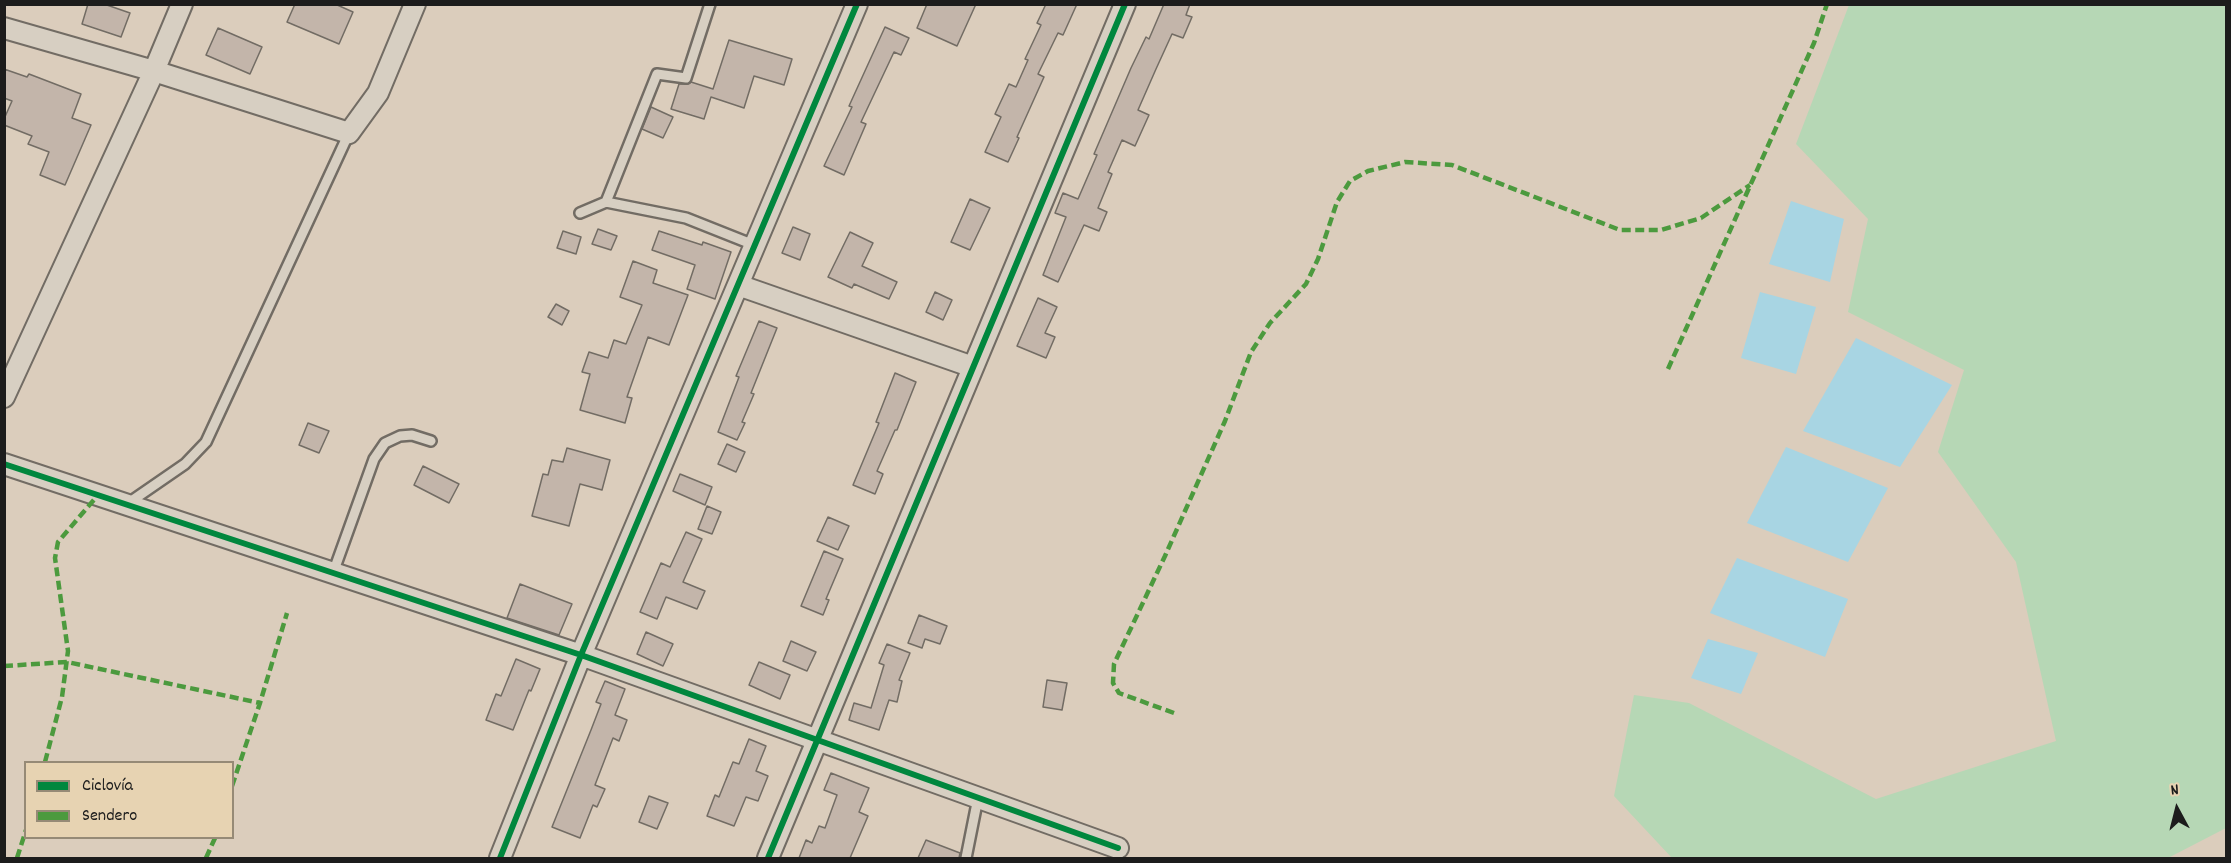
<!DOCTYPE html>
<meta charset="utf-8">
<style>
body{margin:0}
#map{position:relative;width:2231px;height:863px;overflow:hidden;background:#dbcdbc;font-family:Dekko,sans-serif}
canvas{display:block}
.frame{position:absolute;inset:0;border:6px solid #1c1c1c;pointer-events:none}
.legend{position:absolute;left:24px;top:761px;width:210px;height:78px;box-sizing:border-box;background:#e7d3b2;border:2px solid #968a76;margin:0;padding:8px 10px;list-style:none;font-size:18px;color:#1c1c1c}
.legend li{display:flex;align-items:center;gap:12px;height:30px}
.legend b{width:30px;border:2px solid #968a76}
.north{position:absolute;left:2147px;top:779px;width:60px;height:60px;-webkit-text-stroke:4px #e7d3b2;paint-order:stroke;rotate:353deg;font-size:16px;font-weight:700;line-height:24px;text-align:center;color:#1c1c1c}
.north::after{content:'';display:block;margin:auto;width:21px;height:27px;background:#1c1c1c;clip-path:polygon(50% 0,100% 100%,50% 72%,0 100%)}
</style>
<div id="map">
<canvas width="2231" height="863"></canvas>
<div class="frame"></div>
<ul class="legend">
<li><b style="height:8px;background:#00873e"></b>Ciclovía</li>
<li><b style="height:8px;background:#4c9a3e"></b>Sendero</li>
</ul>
<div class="north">N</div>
</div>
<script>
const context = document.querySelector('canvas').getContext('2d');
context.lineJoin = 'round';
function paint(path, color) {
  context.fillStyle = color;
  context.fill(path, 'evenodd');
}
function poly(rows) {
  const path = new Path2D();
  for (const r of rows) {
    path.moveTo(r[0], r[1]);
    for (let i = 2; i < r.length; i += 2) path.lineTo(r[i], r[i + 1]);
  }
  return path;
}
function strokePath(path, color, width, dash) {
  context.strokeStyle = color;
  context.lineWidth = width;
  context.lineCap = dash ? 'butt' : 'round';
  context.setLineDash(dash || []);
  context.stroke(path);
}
const green = poly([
 [1849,5,2226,5,2226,828,2168,858,1672,858,1614,796,1634,695,1689,703,1876,799,2056,741,2016,562,1938,452,1964,370,1848,312,1868,219,1796,144]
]);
const water = poly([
 [1791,201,1844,219,1830,282,1769,264],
 [1760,292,1816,307,1796,374,1741,358],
 [1856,338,1952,385,1900,467,1803,431],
 [1786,447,1888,488,1848,562,1747,523],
 [1737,558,1848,599,1825,657,1710,613],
 [1708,639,1758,653,1741,694,1691,678]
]);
const building = poly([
 [88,4,104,4,130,13,121,37,82,24,88,4],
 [295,4,335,4,353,12,339,44,287,22,295,4],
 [927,4,976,4,957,46,917,28,927,4],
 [1046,4,1077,4,1063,35,1058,33,1038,74,1044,77,1017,137,1019,138,1008,162,985,152,1001,117,995,114,1009,84,1016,87,1028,60,1025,59,1041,25,1037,23,1046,4],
 [1164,4,1190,4,1186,15,1192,17,1183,38,1172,34,1156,69,1138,110,1149,115,1135,146,1122,140,1108,172,1112,174,1098,208,1107,212,1099,231,1084,225,1058,282,1043,275,1066,217,1055,213,1063,193,1078,199,1097,155,1094,154,1131,68,1146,37,1149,39,1164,4],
 [885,27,909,38,901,55,894,52,861,122,866,124,844,175,824,166,852,107,849,106,885,27],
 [218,28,262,47,250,74,206,55,218,28],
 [729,40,792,59,784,85,754,76,744,108,711,97,704,119,671,109,679,84,688,84,691,82,713,89,729,40],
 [4,69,27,77,29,74,81,94,72,118,91,125,65,185,40,175,49,152,28,144,32,136,4,125,4,119,12,101,4,98,4,69],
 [651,107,673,117,663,138,642,129,651,107],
 [970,199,990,208,970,250,951,242,970,199],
 [793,227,810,234,800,260,782,253,793,227],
 [598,229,617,236,611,250,592,244,598,229],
 [563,231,581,237,576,254,557,248,563,231],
 [659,231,702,245,703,242,731,252,715,299,687,289,695,265,652,250,659,231],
 [850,232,873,243,862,266,897,282,889,299,854,284,852,288,828,277,850,232],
 [633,261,657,270,653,283,688,295,669,345,648,337,627,397,632,398,625,423,580,410,590,374,582,372,589,352,608,358,614,340,626,344,642,305,620,297,633,261],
 [935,292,952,300,943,320,926,312,935,292],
 [1038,298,1057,307,1045,333,1055,337,1046,358,1017,346,1038,298],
 [556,304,569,311,562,325,548,317,556,304],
 [759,321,777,328,751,393,754,394,742,422,745,423,737,440,718,432,739,377,736,376,759,321],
 [895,373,916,382,897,430,895,430,877,471,883,474,875,494,853,485,879,423,876,422,895,373],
 [308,423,329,431,319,453,299,445,308,423],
 [727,444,745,452,736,472,718,464,727,444],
 [567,448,610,460,602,490,580,484,569,526,532,516,543,474,548,475,552,460,563,462,567,448],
 [423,466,459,484,449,503,414,485,423,466],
 [680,474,712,487,705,505,673,491,680,474],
 [707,506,721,512,712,534,698,529,707,506],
 [828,517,849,526,838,550,817,541,828,517],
 [686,532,702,539,683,582,705,591,697,609,666,597,657,619,640,612,661,563,670,567,686,532],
 [824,551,843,559,826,599,829,600,823,615,801,606,824,551],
 [520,584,572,604,559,635,507,618,520,584],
 [919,615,947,626,940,644,925,639,922,648,908,643,919,615],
 [646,632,673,644,663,666,637,654,646,632],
 [791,641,816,652,807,671,783,661,791,641],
 [887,644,910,653,899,680,902,681,897,702,889,700,879,730,849,720,854,703,871,708,884,665,879,663,887,644],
 [516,659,540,669,531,691,529,690,513,730,486,720,496,694,501,696,516,659],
 [759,662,790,675,780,699,749,685,759,662],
 [1047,680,1067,683,1062,710,1043,707,1047,680],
 [605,681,625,689,615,715,627,720,619,741,613,738,595,785,605,789,597,807,593,805,580,838,552,827,591,730,601,704,596,702,605,681],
 [749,739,766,746,756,771,768,776,758,801,746,797,734,826,707,816,715,795,719,797,733,762,739,764,749,739],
 [831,773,869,788,859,812,868,816,850,858,799,858,806,840,812,843,819,826,825,828,837,795,824,790,831,773],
 [649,796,668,803,657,829,639,822,649,796],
 [926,840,960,853,959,858,918,858,926,840]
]);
const lane = poly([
 [606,202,657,74,686,78,710,4],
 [580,213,606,202,686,218,754,245],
 [127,504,185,464,206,442,349,133],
 [333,573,374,459,385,443,400,436,412,435,431,441],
 [966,858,978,798]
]);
const street = poly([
 [4,28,154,71,349,133,378,93,415,4],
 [738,285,973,367],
 [4,397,154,71,182,4],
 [4,464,581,655,1118,848],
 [500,858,581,655,857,4],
 [768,858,1125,4]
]);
const quiet = poly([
 [1668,369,1814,43,1827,4],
 [4,666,67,662,260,703],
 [1174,713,1119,693,1113,683,1114,664,1165,556,1225,421,1251,352,1270,323,1306,284,1318,259,1337,202,1350,181,1368,171,1405,162,1452,165,1620,230,1661,230,1701,218,1750,185],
 [45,762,62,697,68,651,55,558,58,542,98,495],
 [232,786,260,703,287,613],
 [17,858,26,830],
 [206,858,215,838]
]);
const cycleway = poly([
 [4,464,581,655,1118,848],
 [500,858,581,655,857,4],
 [768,858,1125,4]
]);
paint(green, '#b6d7b5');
paint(water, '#a8d5e3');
paint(building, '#c3b5aa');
strokePath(building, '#726c64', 1.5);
strokePath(lane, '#726c64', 14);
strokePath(street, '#726c64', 24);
strokePath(lane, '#d7cfc2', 9);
strokePath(street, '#d7cfc2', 20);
strokePath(quiet, '#4c9a3e', 4.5, [9, 4.5]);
strokePath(cycleway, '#00873e', 6);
</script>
